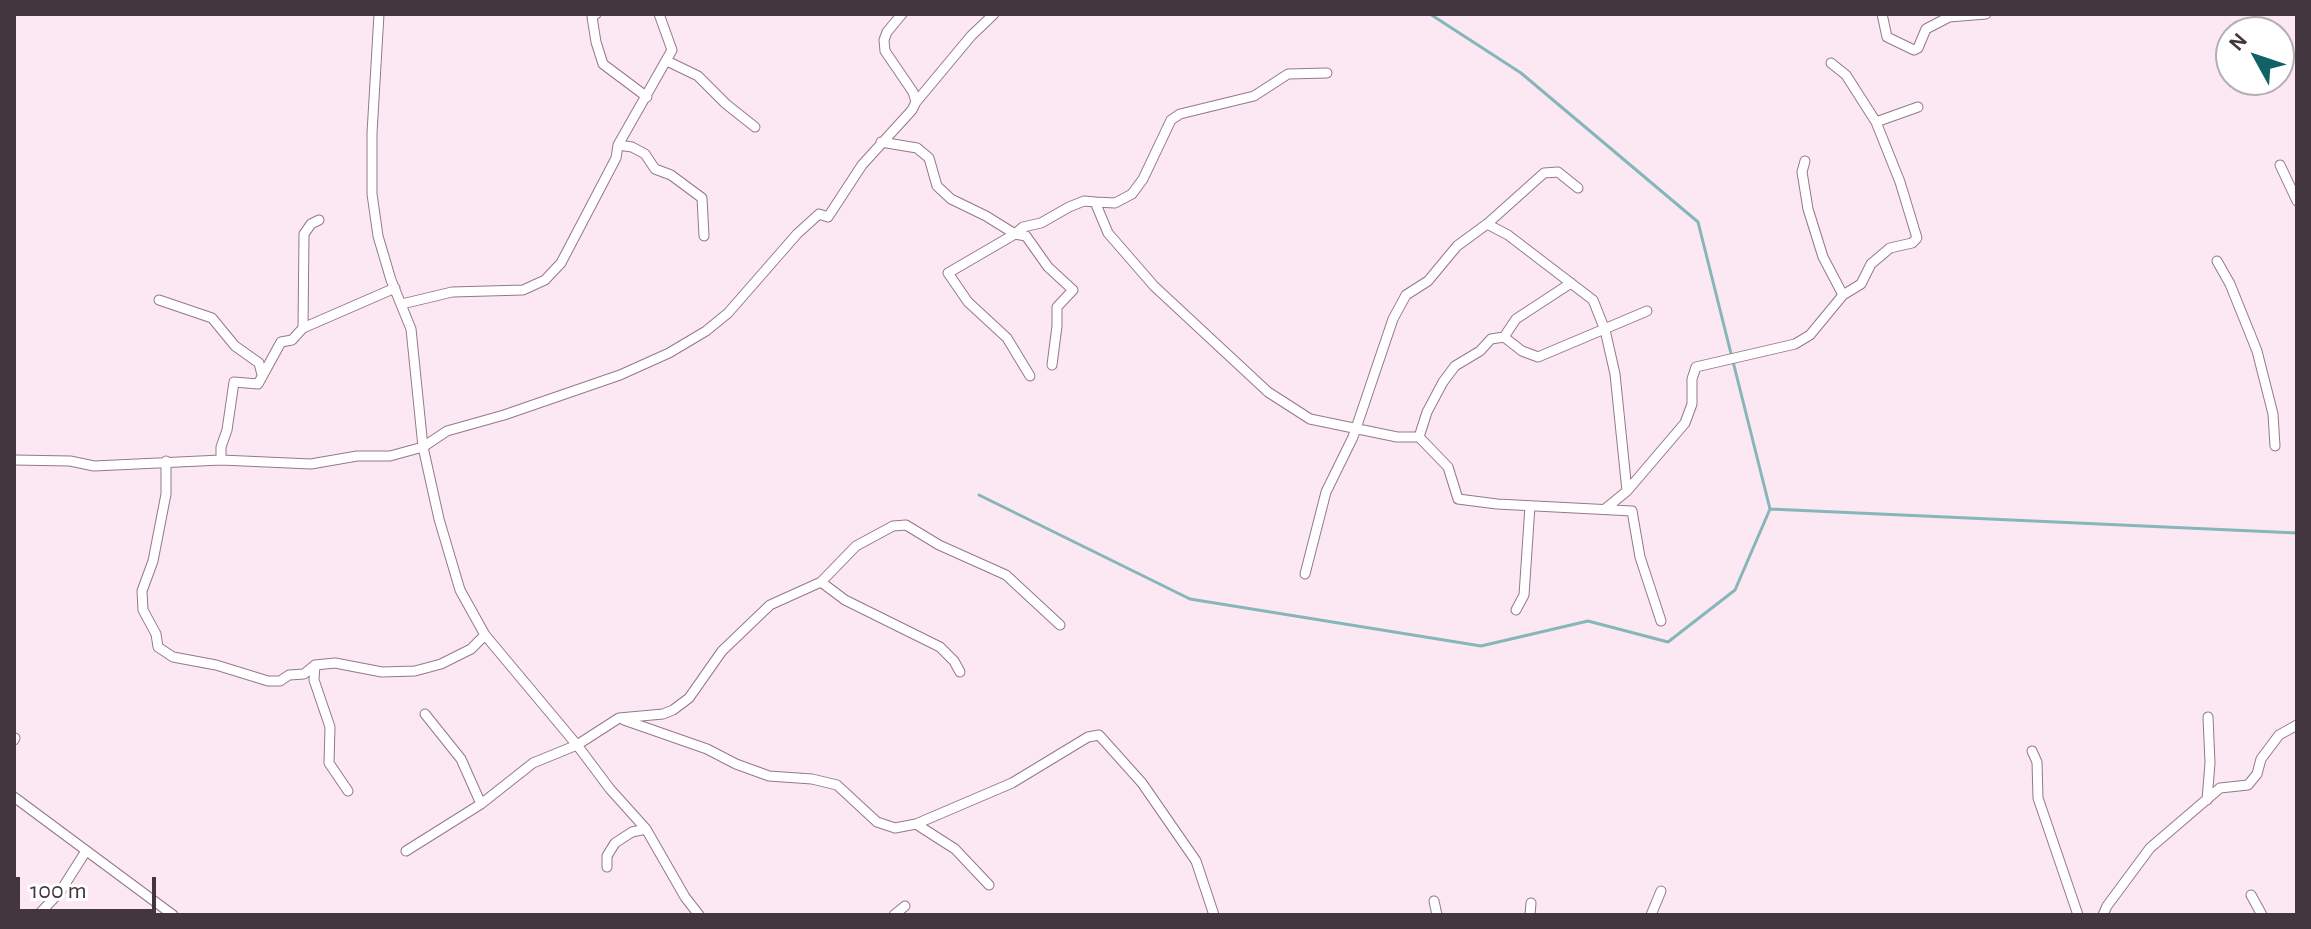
<!DOCTYPE html>
<style>
body{margin:0}
#map{position:relative;width:2311px;height:929px;overflow:hidden;background:#fce8f3;font-family:"Alegreya Sans",sans-serif}
canvas{display:block}
.frame{position:absolute;inset:0;border:16px solid #43363e;pointer-events:none}
.north{position:absolute;left:2215px;top:16px;width:80px;height:80px;box-sizing:border-box;background:#fff;border:2px solid #b4afb2;border-radius:50%;rotate:310deg;font-size:22px;font-weight:700;line-height:32px;text-align:center;color:#43363e}
.north::after{content:'';display:block;margin:auto;width:28px;height:36px;background:#116267;clip-path:polygon(50% 0,100% 100%,50% 72%,0 100%)}
.scale{position:absolute;left:16px;top:877px;width:140px;height:36px;box-sizing:border-box;border:4px solid #43363e;border-top:0;padding-left:10px;font-size:24px;line-height:28px;white-space:nowrap;color:#43363e;-webkit-text-stroke:6px #fff;paint-order:stroke}
</style>
<div id="map">
<canvas width="2311" height="929"></canvas>
<div class="frame"></div>
<div class="north">N</div>
<div class="scale">100 m</div>
</div>
<script>
const context = document.querySelector('canvas').getContext('2d');
context.lineJoin = 'round';
function poly(rows) {
  const path = new Path2D();
  for (const r of rows) {
    path.moveTo(r[0], r[1]);
    for (let i = 2; i < r.length; i += 2) path.lineTo(r[i], r[i + 1]);
  }
  return path;
}
function strokePath(path, color, width, dash) {
  context.strokeStyle = color;
  context.lineWidth = width;
  context.lineCap = dash ? 'butt' : 'round';
  context.setLineDash(dash || []);
  context.stroke(path);
}
const stream = poly([
 [1430,14,1521,73,1698,222,1770,509],
 [979,495,1190,599,1481,646,1588,621,1668,642,1735,590,1770,509,2297,533]
]);
const minor = poly([
 [379,14,372,133,372,194,378,236,391,280,411,329,423,447,439,519,460,590,485,635,577,745,610,789,646,829,685,897,699,915],
 [596,14,592,17,596,42,603,64,647,97],
 [1882,14,1887,37,1914,50,1918,48,1926,29,1949,17,1986,14],
 [667,61,698,76,726,104,755,127],
 [1831,63,1846,75,1876,122],
 [916,102,971,36,994,14],
 [881,142,917,148,929,158,937,186,951,199,986,216,1015,234,1023,227,1041,223,1069,207,1084,201,1095,202,1108,233,1154,286,1268,392,1310,419,1397,437,1419,437,1448,467,1458,499,1497,504,1632,511,1640,557,1661,621],
 [618,145,632,147,645,154,655,169,671,175,702,198,704,236],
 [1805,161,1802,172,1808,209,1823,257,1843,295],
 [2280,165,2297,201],
 [1095,202,1115,203,1132,194,1143,179,1171,120,1180,114,1254,96,1288,74,1327,73],
 [1487,224,1508,235,1593,300,1605,330,1615,374,1627,491,1605,509],
 [2217,261,2230,284,2257,351,2273,414,2275,446],
 [159,300,212,318,235,346,259,363,262,375],
 [402,304,452,292,523,290,545,280,561,263,616,158,618,145,672,50,659,14],
 [303,328,304,234,311,224,319,220],
 [1504,337,1516,319,1571,283],
 [1030,376,1007,338,968,302,948,273,1015,234,1026,236,1048,267,1073,290,1057,307,1057,326,1052,365],
 [1419,437,1427,412,1443,382,1455,366,1480,351,1491,339,1504,337,1522,351,1538,357,1647,311],
 [14,460,70,461,94,466,221,460,311,464,357,456,390,456,423,447,447,431,504,415,620,375,669,353,706,331,728,313,797,234,819,214,828,217,862,165,912,110,916,102,913,92,885,51,884,40,887,32,902,14],
 [221,460,221,447,227,430,234,382,258,384,281,342,292,340,303,328,395,288],
 [166,461,166,494,153,561,142,591,143,610,156,634,158,647,173,657,216,665,268,681,280,681,289,675,304,674,315,665,335,663,382,672,415,671,441,664,471,649,485,635],
 [1627,491,1685,423,1692,404,1692,379,1696,367,1795,344,1810,335,1843,295,1861,284,1871,264,1890,248,1912,243,1917,238,1900,182,1876,122,1918,107],
 [1305,574,1326,492,1353,437,1393,319,1406,295,1428,281,1457,246,1487,224,1544,173,1558,172,1578,188],
 [821,582,845,600,940,647,954,661,960,672],
 [1516,610,1524,595,1530,506],
 [315,665,314,680,330,727,329,763,348,791],
 [425,714,461,759,481,804],
 [624,720,707,749,736,764,769,776,812,779,837,785,877,822,895,828,916,824,1012,783,1088,737,1099,735,1142,783,1196,861,1214,915],
 [14,740,15,738],
 [2032,751,2037,762,2038,798,2078,915],
 [14,797,173,915],
 [2207,800,2210,763,2208,717],
 [916,824,955,849,989,885],
 [406,851,481,804,533,763,577,745,619,718,663,714,673,710,689,698,722,651,770,605,821,582,856,546,893,526,906,525,939,545,1006,575,1060,625],
 [607,867,607,856,615,843,632,832,646,829],
 [2251,895,2262,915],
 [1434,901,1437,915],
 [38,915,60,892,86,851],
 [894,915,905,906],
 [1530,915,1531,903],
 [1651,915,1661,891],
 [2103,915,2107,906,2150,848,2220,788,2248,785,2257,774,2261,759,2279,735,2297,725]
]);
strokePath(stream, '#85b6ba', 3);
strokePath(minor, '#957889', 11);
strokePath(minor, '#fff', 9);
</script>
